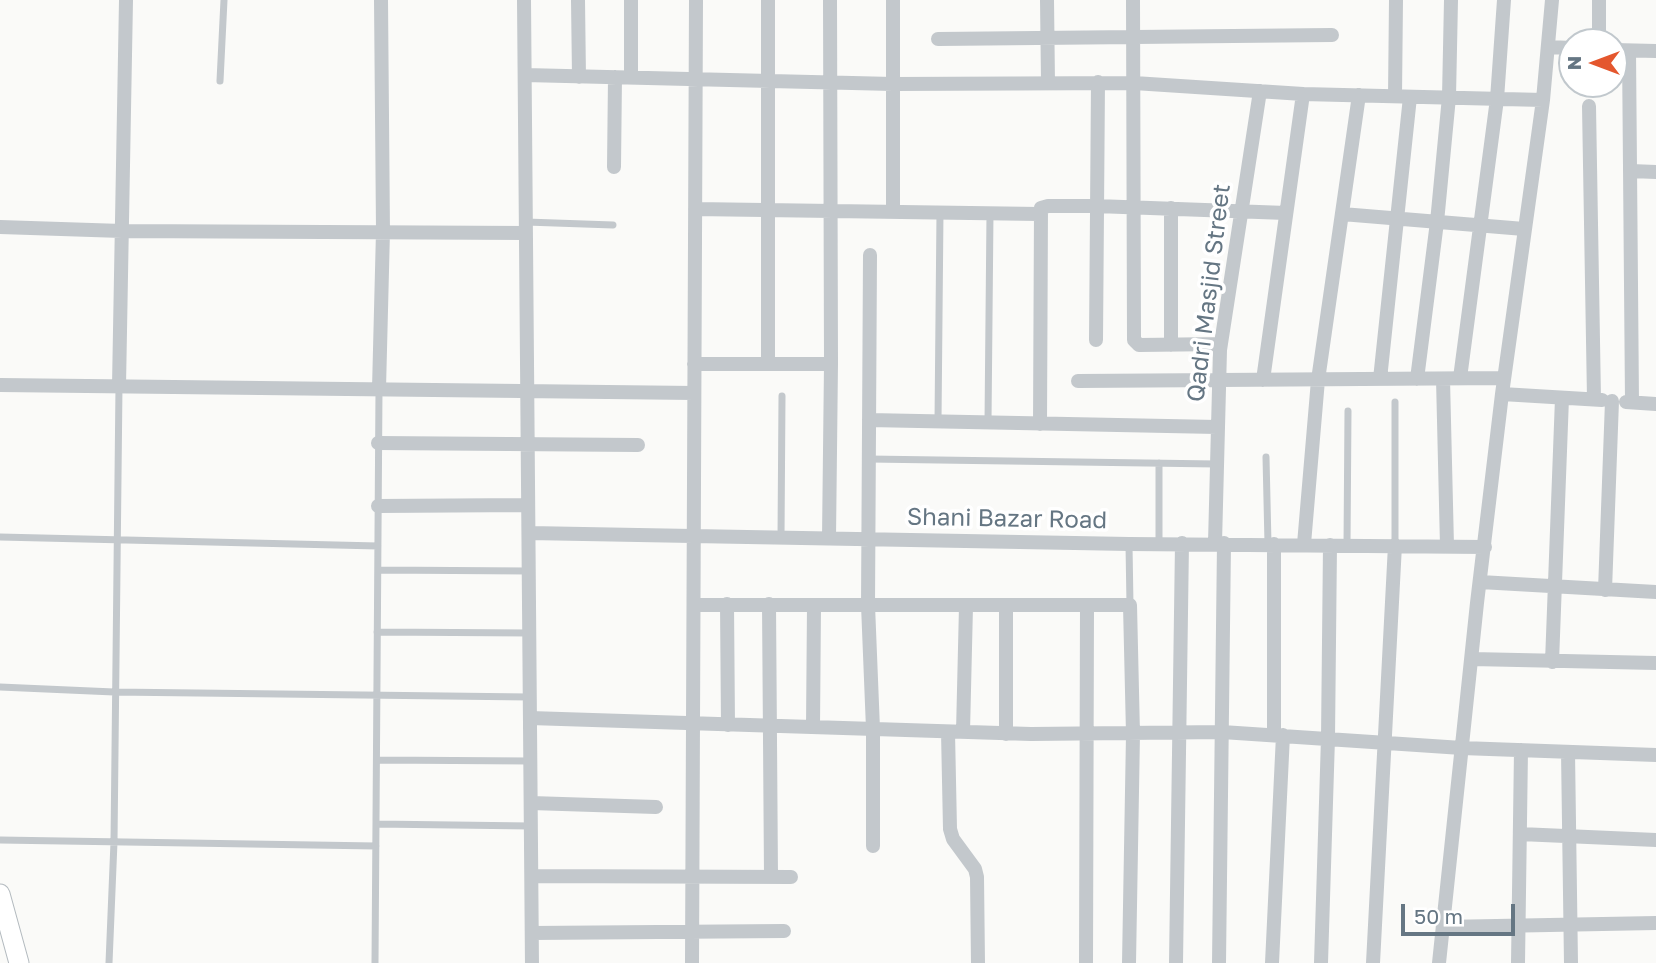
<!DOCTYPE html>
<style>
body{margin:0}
#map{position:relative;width:1656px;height:963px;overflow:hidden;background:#fafaf8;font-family:"Golos Text",sans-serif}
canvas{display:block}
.north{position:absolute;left:1558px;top:28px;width:70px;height:70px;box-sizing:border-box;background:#fff;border:2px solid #c1c8cd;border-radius:50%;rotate:270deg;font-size:19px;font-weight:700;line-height:28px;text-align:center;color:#657683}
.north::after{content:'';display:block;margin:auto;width:24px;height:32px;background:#e4572e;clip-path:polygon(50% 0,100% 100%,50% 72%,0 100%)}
.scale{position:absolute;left:1401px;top:904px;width:114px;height:32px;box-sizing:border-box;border:4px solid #657683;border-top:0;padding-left:9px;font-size:21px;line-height:24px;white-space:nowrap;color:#657683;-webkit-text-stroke:5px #fff;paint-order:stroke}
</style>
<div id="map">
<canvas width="1656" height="963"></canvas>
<div class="north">N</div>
<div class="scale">50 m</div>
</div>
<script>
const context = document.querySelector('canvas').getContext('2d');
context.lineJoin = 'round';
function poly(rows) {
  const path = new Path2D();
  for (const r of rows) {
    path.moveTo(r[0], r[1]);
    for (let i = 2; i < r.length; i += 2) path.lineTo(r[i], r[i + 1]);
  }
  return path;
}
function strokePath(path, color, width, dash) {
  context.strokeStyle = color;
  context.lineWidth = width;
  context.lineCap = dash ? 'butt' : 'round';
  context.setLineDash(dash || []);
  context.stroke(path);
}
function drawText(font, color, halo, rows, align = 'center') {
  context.font = font + ' "Golos Text",sans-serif';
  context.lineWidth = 7;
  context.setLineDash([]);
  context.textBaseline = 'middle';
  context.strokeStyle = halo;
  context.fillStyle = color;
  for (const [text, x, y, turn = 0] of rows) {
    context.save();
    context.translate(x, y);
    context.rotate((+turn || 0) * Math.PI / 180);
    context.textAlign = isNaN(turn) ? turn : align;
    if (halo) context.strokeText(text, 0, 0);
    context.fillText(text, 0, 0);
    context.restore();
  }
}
const lane = poly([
 [220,81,224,0],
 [526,222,613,225],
 [1395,402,1395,545],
 [938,421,940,212],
 [988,422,990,213],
 [1266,457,1268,544],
 [869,459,1216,464],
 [1159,463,1159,543],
 [0,537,378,546],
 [781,537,782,396],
 [1129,545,1130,605],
 [1347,545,1348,411],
 [378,570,528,571],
 [377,632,530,633],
 [0,687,114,692,529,697],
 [377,760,530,761],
 [376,824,531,826],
 [0,840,376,846],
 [109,963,114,842,119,386],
 [375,963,379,390]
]);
const street = poly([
 [524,0,532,963],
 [578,0,579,77],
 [631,0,631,77],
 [768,0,768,363],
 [830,0,831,364],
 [1047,0,1048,82],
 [1133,0,1134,340,1139,345,1221,344],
 [938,39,1332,35],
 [1599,42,1599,0],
 [1548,47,1572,48],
 [1614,50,1656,51],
 [1629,51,1632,402],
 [525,75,893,84,1134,83,1303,94,1543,100],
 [1395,96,1396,0],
 [1589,106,1594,399],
 [614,167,615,77],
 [1631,171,1656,172],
 [1171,208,1171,345],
 [695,209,1039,214],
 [893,211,893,0],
 [1342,214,1524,229],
 [0,227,122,231,526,233],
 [870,255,868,605,873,729,873,846],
 [1096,340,1098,82],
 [694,364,831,364,829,538],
 [1460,378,1497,99,1504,0],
 [1380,379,1410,97],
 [1417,379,1437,222,1449,97,1451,0],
 [1443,379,1447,546],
 [1263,380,1303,94],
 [1078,381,1504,378],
 [0,385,694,393],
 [119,386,126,0],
 [379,389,383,231,381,0],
 [1502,394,1602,400],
 [1626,402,1656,404],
 [869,420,1217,427],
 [1040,424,1041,208,1048,206,1096,206,1286,213],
 [378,443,638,445],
 [378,506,528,505],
 [529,533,1129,544,1485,547],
 [1215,543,1220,350,1260,91],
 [1274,544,1274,735],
 [1304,544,1318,380,1359,95],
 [1480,582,1656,592],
 [1605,590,1612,401],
 [727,604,728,725],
 [769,604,771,876],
 [695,605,1130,605,1133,734,1129,963],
 [1472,659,1656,663],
 [1552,662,1562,398],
 [530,718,1031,734,1222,732,1462,748,1656,755],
 [813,727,814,605],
 [948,732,950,829,953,839,975,869,977,877,978,963],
 [963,732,966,606],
 [1006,734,1006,606],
 [1568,752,1571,963],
 [531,803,656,807],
 [1520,834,1656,840],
 [532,876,791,877],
 [1443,927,1656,923],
 [532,933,784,931],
 [692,963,696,0],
 [1086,963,1087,605],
 [1176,963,1182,543],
 [1219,963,1224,543],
 [1272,963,1283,735],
 [1321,963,1328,738,1330,545],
 [1373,963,1395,545],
 [1439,963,1477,603,1502,394,1543,100,1552,0],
 [1518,963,1521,750]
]);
const secondary = poly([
 [0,894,19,963]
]);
const streetNames = [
 ["Qadri Masjid Street",1209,293,-83],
 ["Shani Bazar Road",1007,519,1]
];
strokePath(secondary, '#b3babf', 21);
strokePath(lane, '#c3c8cc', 7);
strokePath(street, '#c3c8cc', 14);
strokePath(secondary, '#fff', 19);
drawText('24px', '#657683', '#fff', streetNames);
</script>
